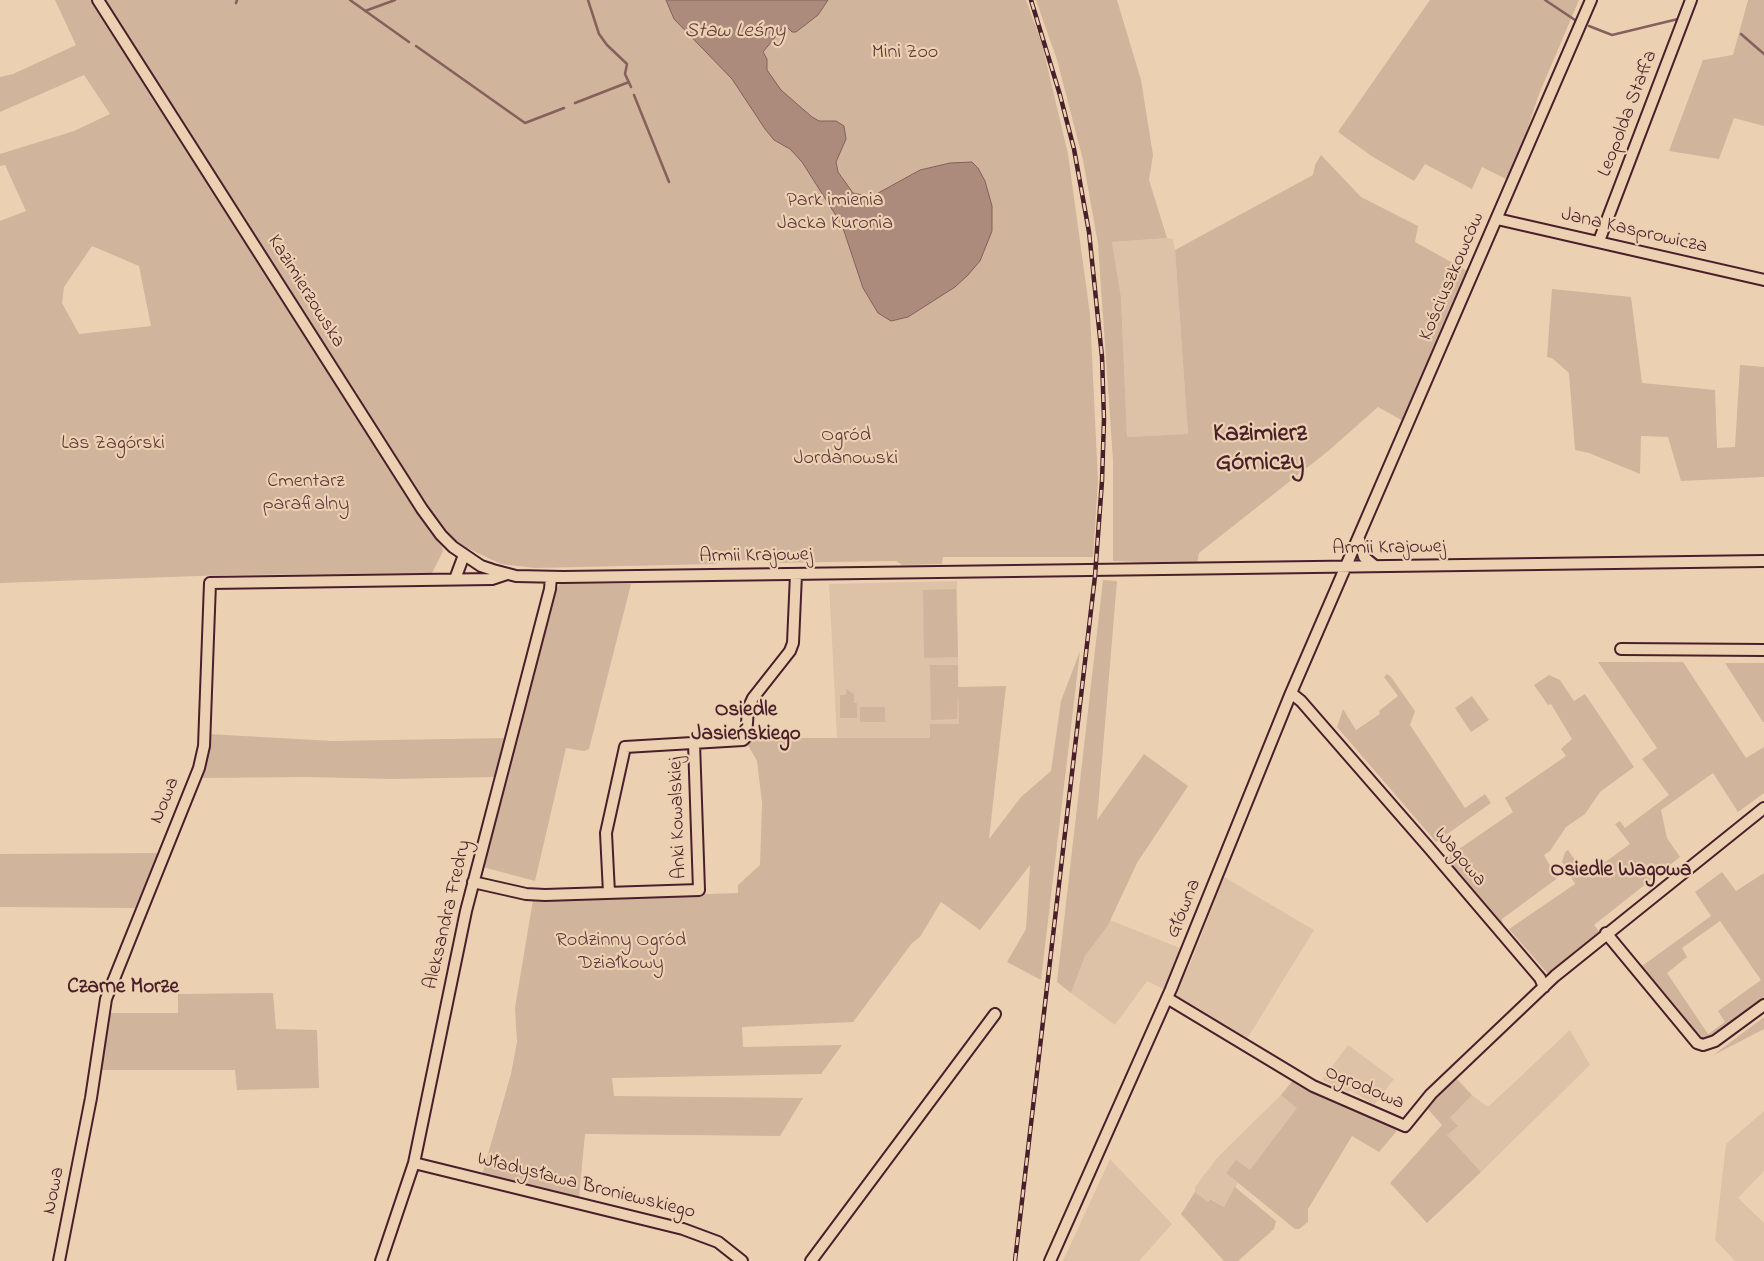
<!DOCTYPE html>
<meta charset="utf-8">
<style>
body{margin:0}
canvas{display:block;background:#ebd1b2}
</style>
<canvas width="1764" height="1261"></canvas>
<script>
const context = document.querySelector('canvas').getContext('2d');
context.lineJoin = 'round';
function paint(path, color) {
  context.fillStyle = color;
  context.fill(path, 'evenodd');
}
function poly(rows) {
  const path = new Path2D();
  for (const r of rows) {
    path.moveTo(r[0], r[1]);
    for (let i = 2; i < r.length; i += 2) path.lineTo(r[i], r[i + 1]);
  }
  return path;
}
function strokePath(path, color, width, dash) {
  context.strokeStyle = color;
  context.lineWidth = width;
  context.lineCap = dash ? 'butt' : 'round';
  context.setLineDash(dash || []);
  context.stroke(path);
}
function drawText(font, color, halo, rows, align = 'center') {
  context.font = font + ' "Indie Flower",sans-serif';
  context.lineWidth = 4.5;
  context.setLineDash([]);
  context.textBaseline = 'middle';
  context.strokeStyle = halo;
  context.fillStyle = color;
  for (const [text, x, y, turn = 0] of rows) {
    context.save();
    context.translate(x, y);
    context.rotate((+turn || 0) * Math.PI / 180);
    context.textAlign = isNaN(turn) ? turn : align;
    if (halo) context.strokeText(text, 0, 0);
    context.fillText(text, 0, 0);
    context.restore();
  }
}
const built = poly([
 [1167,238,1173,239,1175,250,1188,434,1127,437,1121,297,1112,242],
 [957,581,959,724,930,738,837,738,829,584],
 [1224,877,1314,930,1247,1039,1174,995,1191,962],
 [1110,920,1180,948,1164,989,1147,981,1115,1025,1071,993,1085,956],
 [1570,1030,1590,1065,1481,1172,1447,1135,1457,1126,1450,1118,1472,1095,1488,1107],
 [1348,1045,1394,1079,1374,1105,1351,1090,1348,1092,1322,1080],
 [1281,1095,1298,1108,1250,1171,1236,1161,1226,1173,1238,1183,1224,1207,1211,1199,1208,1202,1195,1192,1195,1187,1217,1158],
 [1764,1111,1764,1171,1738,1198,1764,1223,1764,1261,1735,1261,1715,1240,1726,1144],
 [1110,1159,1172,1224,1139,1261,1063,1261]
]);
const green = poly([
 [55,0,92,0,421,519,442,547,443,551,432,573,227,575,0,583,0,221,26,211,5,165,0,166,0,154,74,131,110,114,84,75,0,112,0,77,13,74,76,45],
 [92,246,139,266,151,326,79,334,62,303,64,287],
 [105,0,1026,0,1042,44,1068,154,1090,314,1098,481,1093,557,943,557,942,564,902,565,896,561,771,563,767,559,719,561,715,564,535,568,501,564,463,546,444,532],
 [1036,0,1117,0,1141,80,1153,155,1149,180,1167,238,1112,242,1121,297,1127,437,1188,434,1175,250,1313,175,1315,165,1321,155,1361,197,1418,226,1415,242,1471,273,1431,352,1405,422,1378,407,1327,452,1199,553,1197,564,1113,561,1113,460,1098,244,1083,160,1057,60],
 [1430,0,1579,0,1539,94,1510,181,1482,167,1472,189,1425,164,1414,181,1373,157,1338,132],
 [1748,0,1764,0,1764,126,1734,118,1719,159,1669,151,1703,60,1733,55],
 [1552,289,1631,297,1642,383,1715,390,1717,448,1735,447,1740,365,1764,367,1764,477,1681,481,1668,437,1641,436,1640,474,1589,453,1575,450,1569,373,1552,358,1547,357],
 [1103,580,1117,581,1097,820,1144,754,1188,786,1137,863,1108,925,1085,956,1071,993,1057,982],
 [560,584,631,584,589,749,584,751,566,748,535,881,483,867,554,593],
 [956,589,958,657,924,658,923,590],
 [1080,651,1041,980,1007,962,1026,929,1030,865,980,930,941,902,920,937,912,943,853,1022,742,1027,743,1047,842,1045,821,1074,612,1078,614,1096,803,1098,780,1136,585,1134,579,1198,482,1175,511,1074,517,1042,515,1008,533,900,738,893,738,885,760,865,762,803,757,761,748,745,752,738,930,738,930,724,959,724,958,692,957,719,931,720,930,665,958,665,958,687,1006,686,989,839,1021,797,1051,771,1061,701],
 [1598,662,1683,662,1746,758,1764,747,1764,793,1738,812,1713,773,1661,810,1667,838,1680,857,1594,925,1601,934,1549,975,1509,929,1575,884,1562,862,1565,852,1568,850,1586,876,1630,844,1615,824,1620,821,1625,828,1669,795,1642,759,1657,748],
 [1725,663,1764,663,1764,722,1763,722],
 [1387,674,1391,677,1415,711,1410,725,1465,808,1485,794,1491,803,1436,842,1337,727,1343,709,1356,730,1380,714,1379,711,1398,696,1384,677],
 [1549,675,1560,680,1574,701,1585,694,1634,767,1600,792,1585,814,1566,827,1550,851,1544,855,1557,878,1555,880,1502,919,1503,927,1443,860,1513,812,1505,798,1566,756,1561,749,1572,739,1551,704,1548,705,1534,685],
 [846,689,854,694,854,703,857,703,857,718,840,718,840,695,846,695],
 [1472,696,1489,720,1471,732,1455,708],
 [860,707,885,707,885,722,860,722],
 [208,734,332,741,506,738,495,777,393,779,308,777,199,778],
 [158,853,135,908,0,907,0,854],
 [1722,872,1736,891,1764,873,1764,999,1702,1044,1642,966,1711,916,1695,892],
 [1720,921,1761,980,1718,1011,1725,1022,1708,1034,1667,973,1687,957,1682,948],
 [273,993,276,1029,317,1030,319,1088,237,1090,235,1070,102,1070,108,1013,178,1013,178,994],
 [1764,1017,1764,1029,1712,1056],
 [1454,1076,1472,1095,1450,1118,1458,1126,1447,1135,1481,1172,1427,1223,1390,1183,1442,1125,1426,1107],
 [1294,1079,1397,1125,1396,1132,1379,1152,1352,1136,1308,1209,1308,1222,1299,1229,1295,1229,1226,1173,1236,1160,1250,1170,1297,1108,1281,1095],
 [1235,1187,1276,1221,1274,1229,1238,1261,1224,1261,1181,1214,1195,1192,1208,1202,1210,1199,1224,1207]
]);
const water = poly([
 [666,0,828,0,818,15,796,32,792,32,785,25,763,52,767,59,767,70,781,90,812,117,819,121,836,121,844,126,846,139,836,162,838,172,853,193,871,197,920,170,950,163,972,162,978,168,985,181,992,206,992,231,980,261,968,275,955,287,908,317,891,321,878,313,863,288,842,225,802,162,790,149,774,140,765,129,732,79,674,19,666,0]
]);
const stream = poly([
 [350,0,409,42],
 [588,0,599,34,607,45,627,64,625,74,631,87],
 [1545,0,1575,20],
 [236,3,237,0],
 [365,11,395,0],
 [1589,26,1612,35,1678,19],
 [1741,34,1764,54],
 [416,46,525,123,564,108],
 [634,95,669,182],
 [575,103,629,82]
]);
const minor = poly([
 [98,0,422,509,441,535,453,547,481,566,493,570,516,576,563,577,1764,561],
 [1497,219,1764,280],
 [1599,241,1691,0],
 [1359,539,1364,557,1375,566],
 [455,579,464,555],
 [1621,649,1764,650],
 [1291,693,1301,701,1430,849,1540,978,1544,987],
 [473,882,526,894,545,895,699,890,694,743],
 [609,893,606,833,625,747,743,740,746,737,748,709,753,698,790,651,793,643,796,574],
 [1606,933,1697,1043,1703,1045,1715,1041,1764,1005],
 [1167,998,1313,1086,1405,1126,1431,1094,1555,976,1764,808],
 [414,1163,683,1229,718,1242,742,1261],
 [59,1261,91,1098,106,999,199,768,204,746,210,583,492,579,507,574],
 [381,1261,414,1163,466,911,550,589,551,577],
 [811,1261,995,1014],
 [1050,1261,1171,989,1291,693,1591,0]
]);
const rail = poly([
 [1015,1261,1095,576,1102,481,1104,419,1102,357,1089,232,1074,149,1060,95,1031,0]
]);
const parkNames = [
 ["Mini Zoo",905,54],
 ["Park imienia",835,202],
 ["Jacka Kuronia",835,225],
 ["Ogród",846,437],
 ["Jordanowski",846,460],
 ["Las Zagórski",113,445],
 ["Cmentarz",306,483],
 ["parafialny",306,506],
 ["Rodzinny Ogród",621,942],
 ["Działkowy",621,965]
];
const streetNames = [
 ["Leopolda Staffa",1629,114,-69],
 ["Jana Kasprowicza",1634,232,13],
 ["Kościuszkowców",1453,277,-67],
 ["Kazimierzowska",305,292,58],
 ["Armii Krajowej",1389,549,-1],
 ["Armii Krajowej",756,557,-1],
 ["Nowa",166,801,-68],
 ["Anki Kowalskiej",679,818,-92],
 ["Wagowa",1459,858,50],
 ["Główna",1185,909,-68],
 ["Aleksandra Fredry",449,915,-77],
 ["Ogrodowa",1364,1089,23],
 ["Władysława Broniewskiego",586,1187,14],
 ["Nowa",55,1191,-79]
];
const waterNames = [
 ["Staw Leśny",735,33]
];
const neighbourhoodNames = [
 ["Osiedle",746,712],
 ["Jasieńskiego",746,736],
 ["Osiedle Wagowa",1621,872],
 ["Czarne Morze",123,989]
];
const districtNames = [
 ["Kazimierz",1260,436],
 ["Górniczy",1260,465]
];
paint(built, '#dec2a7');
paint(green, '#d0b49c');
paint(water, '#ac8b7d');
strokePath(water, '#85605c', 1);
strokePath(stream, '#85605c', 2.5);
strokePath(minor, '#4a1f2b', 14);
strokePath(minor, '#ebd1b2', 10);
strokePath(rail, '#4a1f2b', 4.5);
strokePath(rail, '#ebd1b2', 2.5, [8]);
drawText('20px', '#5e353c', '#ebd1b2', parkNames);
drawText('20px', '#4a1f2b', '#ebd1b2', streetNames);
drawText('italic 21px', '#623a40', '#ebd1b2', waterNames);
drawText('bold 21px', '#4a1f2b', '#ebd1b2', neighbourhoodNames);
drawText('bold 25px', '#4a1f2b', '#ebd1b2', districtNames);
</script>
